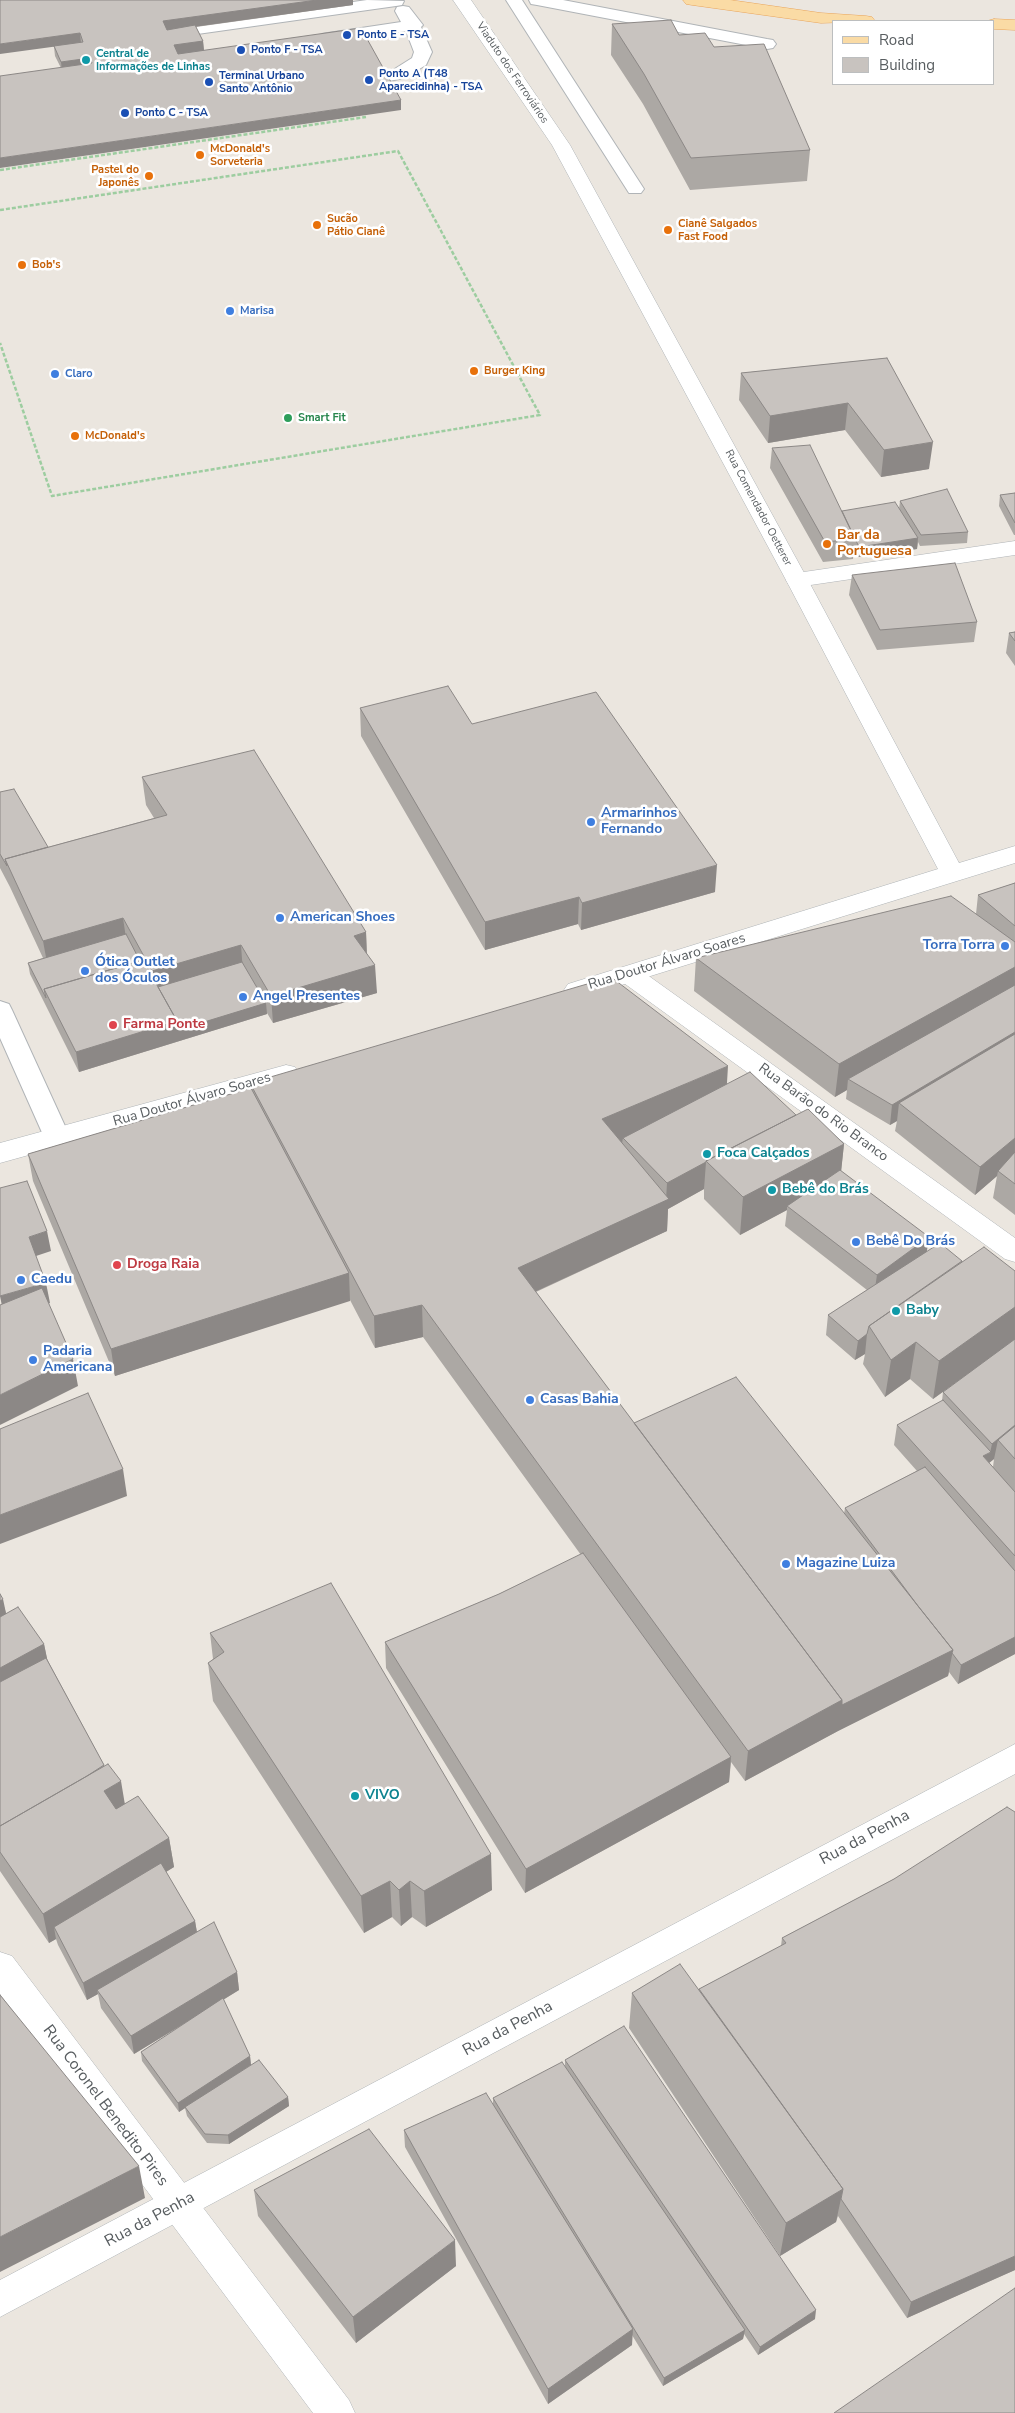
<!DOCTYPE html>
<meta charset="utf-8">
<style>
body{margin:0}
#map{position:relative;width:1015px;height:2413px;overflow:hidden;background:#ebe6df;font-family:"Nunito Sans",sans-serif}
canvas{display:block}
.legend{position:absolute;left:832px;top:20px;width:162px;height:65px;box-sizing:border-box;background:#fff;border:1px solid #bcbebf;margin:0;padding:6px 9px;list-style:none;font-size:15px;color:#585d60}
.legend li{display:flex;align-items:center;gap:10px;height:25px}
.legend b{width:25px;border:1px solid #bcbebf}
</style>
<div id="map">
<canvas width="1015" height="2413"></canvas>
<ul class="legend">
<li><b style="height:6px;background:#fadba5"></b>Road</li>
<li><b style="height:14px;background:#c8c3bf"></b>Building</li>
</ul>
</div>
<script>
const context = document.querySelector('canvas').getContext('2d');
context.lineJoin = 'round';
function poly(rows) {
  const path = new Path2D();
  for (const r of rows) {
    path.moveTo(r[0], r[1]);
    for (let i = 2; i < r.length; i += 2) path.lineTo(r[i], r[i + 1]);
  }
  return path;
}
function strokePath(path, color, width, dash) {
  context.strokeStyle = color;
  context.lineWidth = width;
  context.lineCap = dash ? 'butt' : 'round';
  context.setLineDash(dash || []);
  context.stroke(path);
}
function paint(path, color) {
  context.fillStyle = color;
  context.fill(path, 'evenodd');
}
function drawText(font, color, halo, rows, align = 'center') {
  context.font = font + ' "Nunito Sans",sans-serif';
  context.lineWidth = 5;
  context.setLineDash([]);
  context.textBaseline = 'middle';
  context.strokeStyle = halo;
  context.fillStyle = color;
  for (const [text, x, y, turn = 0] of rows) {
    context.save();
    context.translate(x, y);
    context.rotate((+turn || 0) * Math.PI / 180);
    context.textAlign = isNaN(turn) ? turn : align;
    if (halo) context.strokeText(text, 0, 0);
    context.fillText(text, 0, 0);
    context.restore();
  }
}
const path = poly([
 [0,170,366,117],
 [0,210,398,151,540,415,52,496,0,343]
]);
const lane = poly([
 [367,0,404,1,402,5,396,6,162,39,156,38,153,34,156,30,162,29,367,0],
 [506,0,522,0,644,189,641,193,629,193,506,0],
 [529,0,563,0,767,39,773,40,776,44,773,48,767,49,537,5,531,4,529,0],
 [403,6,409,7,423,25,421,27,432,52,426,65,404,78,369,85,363,84,360,80,363,76,393,70,412,58,414,52,406,31,328,43,322,42,319,38,322,34,328,33,401,22,395,11,397,7,403,6],
 [0,1001,9,1004,12,1010,70,1137,66,1144,57,1146,48,1144,44,1137,0,1038,0,1001]
]);
const street = poly([
 [1015,541,1015,555,797,587,789,585,786,580,789,575,797,573,1015,541],
 [630,966,639,969,1015,1238,1015,1262,1005,1259,621,981,617,975,621,969,630,966],
 [0,1952,12,1956,349,2400,355,2413,313,2413,0,1994,0,1952]
]);
const secondary = poly([
 [453,0,471,0,570,145,808,580,959,863,1015,846,1015,863,586,996,577,999,568,996,564,990,568,984,938,869,786,580,552,145,453,0],
 [286,1065,295,1067,299,1074,295,1081,0,1163,0,1143,286,1065],
 [1015,1744,1015,1774,0,2317,0,2280,1015,1744]
]);
const primary = poly([
 [683,0,730,0,821,13,866,16,872,17,875,21,821,23,692,5,686,4,683,0],
 [994,19,1015,20,1015,30,994,29,994,21,987,21,994,19]
]);
const wall = poly([
 [0,0,353,0,353,5,196,27,203,41,204,50,401,100,401,110,61,68,55,56,54,47],
 [612,24,679,35,714,47,810,150,807,181,690,190,643,104,611,55],
 [887,358,929,469,881,477,845,430,768,443,739,400,741,373],
 [772,448,842,511,899,509,900,501,968,532,967,543,920,546,918,542,917,549,858,557,854,550,853,559,823,562,770,468],
 [1015,493,1015,535,1014,535,999,506,1000,495],
 [852,575,977,622,974,642,877,650,849,595],
 [1015,632,1015,666,1006,653,1009,633],
 [360,708,472,724,715,892,581,930,578,924,485,950,361,736],
 [142,777,366,932,367,954,377,993,273,1023,267,1013,267,1014,79,1072,30,974,28,963,43,958,10,887,0,868,0,792,48,847,154,818,146,805],
 [1015,883,1015,1215,993,1198,997,1176,975,1195,895,1131,897,1121,890,1125,846,1099,847,1090,835,1097,694,991,696,958,976,914,978,895],
 [250,1083,727,1084,796,1115,844,1144,841,1171,927,1251,962,1261,1015,1271,1015,1654,958,1684,949,1672,948,1676,838,1731,745,1781,731,1762,729,1782,525,1893,386,1668,385,1642,499,1594,581,1555,423,1337,375,1348,350,1300,115,1376,33,1181,28,1154,251,1088],
 [704,1189,704,1199,740,1235,787,1210,785,1226,867,1290,828,1315,826,1335,855,1360,865,1354,863,1364,885,1397,910,1379,933,1399,981,1364,943,1392,942,1401,897,1425,894,1445,917,1471,845,1508,844,1514,634,1423,536,1292,667,1231,668,1209],
 [994,1459,993,1467,989,1463],
 [0,1594,6,1613,44,1644,47,1659,125,1804,169,1838,174,1867,166,1872,195,1921,197,1932,237,1972,239,1990,223,2000,250,2056,251,2065,222,2084,288,2097,289,2106,229,2144,207,2143,187,2116,185,2108,179,2112,142,2061,141,2052,194,2018,134,2054,101,2008,98,1994,87,2000,58,1945,56,1939,49,1943,0,1871],
 [210,1633,492,1890,426,1927,412,1917,401,1926,392,1917,364,1933,213,1701,208,1663,213,1659],
 [1015,1812,1015,2270,907,2318,838,2216,836,2222,780,2256,629,2028,632,1993,699,1989,781,1946,782,1938,894,1879],
 [565,2060,815,2319,758,2355,744,2334,743,2339,663,2386,632,2335,632,2345,548,2404,405,2147,404,2130,493,2104,493,2098,565,2067],
 [254,2190,456,2266,356,2343,258,2216]
]);
const shadedWall = poly([
 [317,0,353,0,353,5,164,31,163,21],
 [80,33,81,43,0,54,0,44],
 [203,41,204,51,175,55,174,45],
 [90,58,91,68,62,72,61,62],
 [401,100,401,110,0,168,0,158],
 [848,403,845,430,768,443,770,416],
 [933,442,929,469,881,477,884,450],
 [918,538,917,549,858,557,859,547],
 [717,865,715,892,581,930,582,903],
 [579,897,578,924,485,950,485,922],
 [123,918,127,945,48,968,43,941],
 [366,932,367,960,354,936],
 [241,945,243,973,154,988,152,971],
 [375,965,377,993,273,1023,271,996],
 [1015,967,1015,996,848,1079,847,1090,835,1097,839,1064],
 [266,1003,267,1014,79,1072,76,1052,177,1021],
 [1015,1032,1015,1051,899,1103,897,1121,890,1125,892,1105],
 [728,1066,726,1099,623,1138,622,1143,602,1119],
 [1015,1138,1015,1161,998,1171,997,1176,975,1195,980,1167],
 [844,1144,840,1182,787,1206,787,1210,740,1235,743,1197],
 [706,1162,704,1189,668,1209,667,1231,517,1300,518,1268,666,1200,667,1183],
 [47,1231,51,1251,33,1257,29,1237],
 [929,1237,926,1257,874,1295,877,1275],
 [349,1273,350,1301,115,1376,111,1349],
 [46,1283,50,1303,4,1316,0,1296],
 [422,1305,423,1337,375,1348,374,1316],
 [1015,1307,1015,1340,933,1399,939,1361],
 [867,1334,865,1354,855,1360,858,1341],
 [916,1342,910,1379,885,1397,891,1360],
 [73,1359,78,1386,0,1425,0,1395],
 [1015,1425,1015,1441,998,1440,994,1459,989,1463,983,1456,990,1453,992,1444],
 [123,1469,127,1496,0,1544,0,1515],
 [3,1599,7,1618,0,1622,0,1601],
 [1015,1637,1015,1654,958,1684,961,1665],
 [44,1644,48,1663,0,1689,0,1668],
 [953,1650,948,1676,838,1731,745,1781,748,1751,842,1700],
 [731,1757,729,1782,525,1893,526,1869],
 [121,1781,126,1811,110,1821,104,1791],
 [169,1838,174,1867,59,1937,54,1927,56,1939,49,1943,43,1914],
 [491,1854,492,1890,426,1927,424,1891],
 [390,1881,392,1917,364,1933,361,1896],
 [410,1881,412,1917,401,1926,399,1890],
 [195,1921,198,1939,97,1990,98,1994,87,2000,83,1983],
 [237,1972,239,1990,134,2054,131,2036],
 [250,2056,251,2065,179,2112,178,2103],
 [288,2097,289,2106,229,2144,228,2135],
 [139,2166,145,2198,0,2272,0,2237],
 [843,2189,836,2222,780,2256,786,2223],
 [455,2240,456,2266,356,2343,353,2317],
 [1015,2256,1015,2270,907,2318,911,2302],
 [816,2310,815,2319,758,2355,760,2347],
 [633,2329,632,2345,548,2404,548,2389],
 [745,2330,743,2339,663,2386,664,2378]
]);
const building = poly([
 [0,0,317,0,163,21,167,30,195,25,203,41,174,45,178,54,361,28,401,100,0,158,0,76,92,63,90,58,61,62,54,46,83,42,80,33,0,44,0,0],
 [671,20,679,35,705,33,714,47,764,44,810,150,691,158,644,74,612,24,671,20],
 [887,358,933,442,884,450,848,403,770,416,741,373,887,358],
 [810,445,855,539,825,542,772,448,810,445],
 [947,489,968,532,921,535,900,501,947,489],
 [1015,493,1015,523,1000,495,1015,493],
 [895,502,918,538,859,547,842,511,895,502],
 [955,563,977,622,880,630,852,575,955,563],
 [1015,632,1015,641,1009,633,1015,632],
 [448,686,472,724,596,692,717,865,582,903,579,897,485,922,360,708,448,686],
 [254,750,366,932,354,936,375,965,271,996,241,945,152,971,123,918,43,941,5,859,167,815,142,777,254,750],
 [14,789,48,847,5,859,7,866,0,854,0,792,14,789],
 [1015,883,1015,926,978,895,1015,883],
 [951,896,1015,942,1015,967,839,1064,696,958,951,896],
 [126,934,140,961,44,989,46,998,28,963,126,934],
 [143,960,177,1021,76,1052,44,989,143,960],
 [242,962,266,1003,178,1030,177,1021,158,987,242,962],
 [611,977,728,1066,602,1119,669,1199,518,1268,842,1700,748,1751,422,1305,374,1316,250,1083,611,977],
 [1015,985,1015,1032,892,1105,848,1079,1015,985],
 [1015,1034,1015,1138,980,1167,899,1103,1015,1034],
 [750,1072,796,1115,706,1161,706,1162,667,1183,623,1138,750,1072],
 [251,1088,349,1273,111,1349,28,1154,251,1088],
 [808,1109,844,1144,743,1197,706,1161,808,1109],
 [1015,1152,1015,1184,998,1171,1015,1152],
 [840,1170,929,1237,877,1275,787,1206,840,1170],
 [27,1181,47,1231,29,1237,46,1283,0,1296,0,1188,27,1181],
 [940,1243,962,1261,869,1326,867,1334,858,1341,828,1315,940,1243],
 [984,1247,1015,1271,1015,1307,939,1361,916,1342,891,1360,869,1326,984,1247],
 [42,1288,73,1359,0,1395,0,1305,42,1288],
 [1015,1339,1015,1425,992,1444,943,1392,1015,1339],
 [736,1377,953,1650,842,1705,842,1700,634,1423,736,1377],
 [88,1393,123,1469,0,1515,0,1429,88,1393],
 [943,1400,991,1452,983,1456,1015,1492,1015,1556,897,1425,943,1400],
 [1015,1426,1015,1459,998,1440,1015,1426],
 [925,1467,1015,1571,1015,1637,961,1665,952,1653,953,1650,918,1606,845,1508,925,1467],
 [583,1553,731,1757,526,1869,385,1642,499,1594,583,1553],
 [331,1583,491,1854,424,1891,410,1881,399,1890,390,1881,361,1896,208,1663,224,1652,210,1633,331,1583],
 [0,1594,3,1599,0,1601,0,1594],
 [18,1607,44,1644,0,1668,0,1617,18,1607],
 [46,1658,104,1765,87,1776,0,1826,0,1682,46,1658],
 [108,1764,121,1781,104,1791,116,1809,138,1796,169,1838,43,1914,0,1852,0,1826,108,1764],
 [1007,1807,1015,1812,1015,2256,911,2302,841,2199,843,2189,699,1989,786,1943,782,1938,894,1879,1007,1807],
 [161,1863,195,1921,83,1983,54,1927,161,1863],
 [214,1922,237,1972,131,2036,97,1990,214,1922],
 [680,1964,843,2189,786,2223,632,1993,680,1964],
 [0,1995,139,2166,0,2237,0,1995],
 [223,1998,250,2056,178,2103,141,2052,223,1998],
 [624,2026,816,2310,760,2347,565,2060,624,2026],
 [259,2060,288,2097,228,2135,205,2134,185,2107,259,2060],
 [562,2062,745,2330,664,2378,493,2098,562,2062],
 [486,2093,633,2329,548,2389,404,2130,486,2093],
 [369,2129,455,2240,353,2317,254,2190,369,2129],
 [1015,2288,1015,2413,834,2413,1015,2288]
]);
const markers = [
 [347,35,5,"#1a4fb4"],
 [241,50,5,"#1a4fb4"],
 [86,60,5,"#0f9aa8"],
 [369,80,5,"#1a4fb4"],
 [209,82,5,"#1a4fb4"],
 [125,113,5,"#1a4fb4"],
 [200,155,5,"#e8710a"],
 [149,176,5,"#e8710a"],
 [317,225,5,"#e8710a"],
 [668,230,5,"#e8710a"],
 [22,265,5,"#e8710a"],
 [230,311,5,"#3f7fe0"],
 [474,371,5,"#e8710a"],
 [55,374,5,"#3f7fe0"],
 [288,418,5,"#2e9e5b"],
 [75,436,5,"#e8710a"],
 [827,544,5,"#e8710a"],
 [591,822,5,"#3f7fe0"],
 [280,918,5,"#3f7fe0"],
 [1005,946,5,"#3f7fe0"],
 [85,971,5,"#3f7fe0"],
 [243,997,5,"#3f7fe0"],
 [113,1025,5,"#e0444e"],
 [707,1154,5,"#0f9aa8"],
 [772,1190,5,"#0f9aa8"],
 [856,1242,5,"#3f7fe0"],
 [117,1265,5,"#e0444e"],
 [21,1280,5,"#3f7fe0"],
 [896,1311,5,"#0f9aa8"],
 [33,1360,5,"#3f7fe0"],
 [530,1400,5,"#3f7fe0"],
 [786,1564,5,"#3f7fe0"],
 [355,1796,5,"#0f9aa8"]
];
const farTransitnames = [
 ["Ponto E - TSA",357,35],
 ["Ponto F - TSA",251,50],
 ["Ponto A (T48",379,74],
 ["Aparecidinha) - TSA",379,87],
 ["Terminal Urbano",219,76],
 ["Santo Antônio",219,89],
 ["Ponto C - TSA",135,113]
];
const farCulturenames = [
 ["Central de",96,54],
 ["Informações de Linhas",96,67]
];
const farStreetnames = [
 ["Viaduto dos Ferroviários",512,73,56],
 ["Rua Comendador Oetterer",758,508,62]
];
const farFoodnames = [
 ["McDonald's",210,149],
 ["Sorveteria",210,162],
 ["Pastel do",139,170,"right"],
 ["Japonês",139,183,"right"],
 ["Sucão",327,219],
 ["Pátio Cianê",327,232],
 ["Cianê Salgados",678,224],
 ["Fast Food",678,237],
 ["Bob's",32,265],
 ["Burger King",484,371],
 ["McDonald's",85,436]
];
const farShopnames = [
 ["Marisa",240,311],
 ["Claro",65,374]
];
const farLeisurenames = [
 ["Smart Fit",298,418]
];
const foodNames = [
 ["Bar da",837,536],
 ["Portuguesa",837,552]
];
const shopNames = [
 ["Armarinhos",601,814],
 ["Fernando",601,830],
 ["American Shoes",290,918],
 ["Torra Torra",995,946,"right"],
 ["Ótica Outlet",95,963],
 ["dos Óculos",95,979],
 ["Angel Presentes",253,997],
 ["Bebê Do Brás",866,1242],
 ["Caedu",31,1280],
 ["Padaria",43,1352],
 ["Americana",43,1368],
 ["Casas Bahia",540,1400],
 ["Magazine Luiza",796,1564]
];
const streetNames = [
 ["Rua Doutor Álvaro Soares",667,962,-17],
 ["Rua Doutor Álvaro Soares",192,1100,-16],
 ["Rua Barão do Rio Branco",823,1113,36]
];
const healthNames = [
 ["Farma Ponte",123,1025],
 ["Droga Raia",127,1265]
];
const cultureNames = [
 ["Foca Calçados",717,1154],
 ["Bebê do Brás",782,1190],
 ["Baby",906,1311],
 ["VIVO",365,1796]
];
const nearStreetnames = [
 ["Rua da Penha",865,1838,-28],
 ["Rua da Penha",508,2029,-28],
 ["Rua Coronel Benedito Pires",105,2106,53],
 ["Rua da Penha",150,2220,-28]
];
strokePath(lane, '#b0b4b7', 2);
strokePath(street, '#b0b4b7', 1);
strokePath(secondary, '#afb4b7', 1);
strokePath(primary, '#e8a45b', 1);
strokePath(path, '#9dcda0', 2.5, [4, 2]);
paint(lane, '#fff');
paint(street, '#fff');
paint(secondary, '#fff');
paint(primary, '#fadba5');
paint(wall, '#aca8a4');
paint(shadedWall, '#8c8886');
paint(building, '#c8c3bf');
strokePath(building, '#8c8886', 1);
for (const [x, y, r, color] of markers) {
  const dot = new Path2D();
  dot.arc(x, y, r, 0, 2 * Math.PI);
  context.fillStyle = color;
  context.fill(dot);
  strokePath(dot, '#fff', 2);
}
drawText('bold 11px', '#164399', '#fff', farTransitnames, 'left');
drawText('bold 11px', '#0d838f', '#fff', farCulturenames, 'left');
drawText('11px', '#585d60', '#fff', farStreetnames);
drawText('bold 11px', '#c56008', '#fff', farFoodnames, 'left');
drawText('bold 11px', '#366cbe', '#fff', farShopnames, 'left');
drawText('bold 11px', '#27864d', '#fff', farLeisurenames, 'left');
drawText('bold 14px', '#c56008', '#fff', foodNames, 'left');
drawText('bold 14px', '#366cbe', '#fff', shopNames, 'left');
drawText('14px', '#585d60', '#fff', streetNames);
drawText('bold 14px', '#be3a42', '#fff', healthNames, 'left');
drawText('bold 14px', '#0d838f', '#fff', cultureNames, 'left');
drawText('16px', '#585d60', '#fff', nearStreetnames);
</script>
